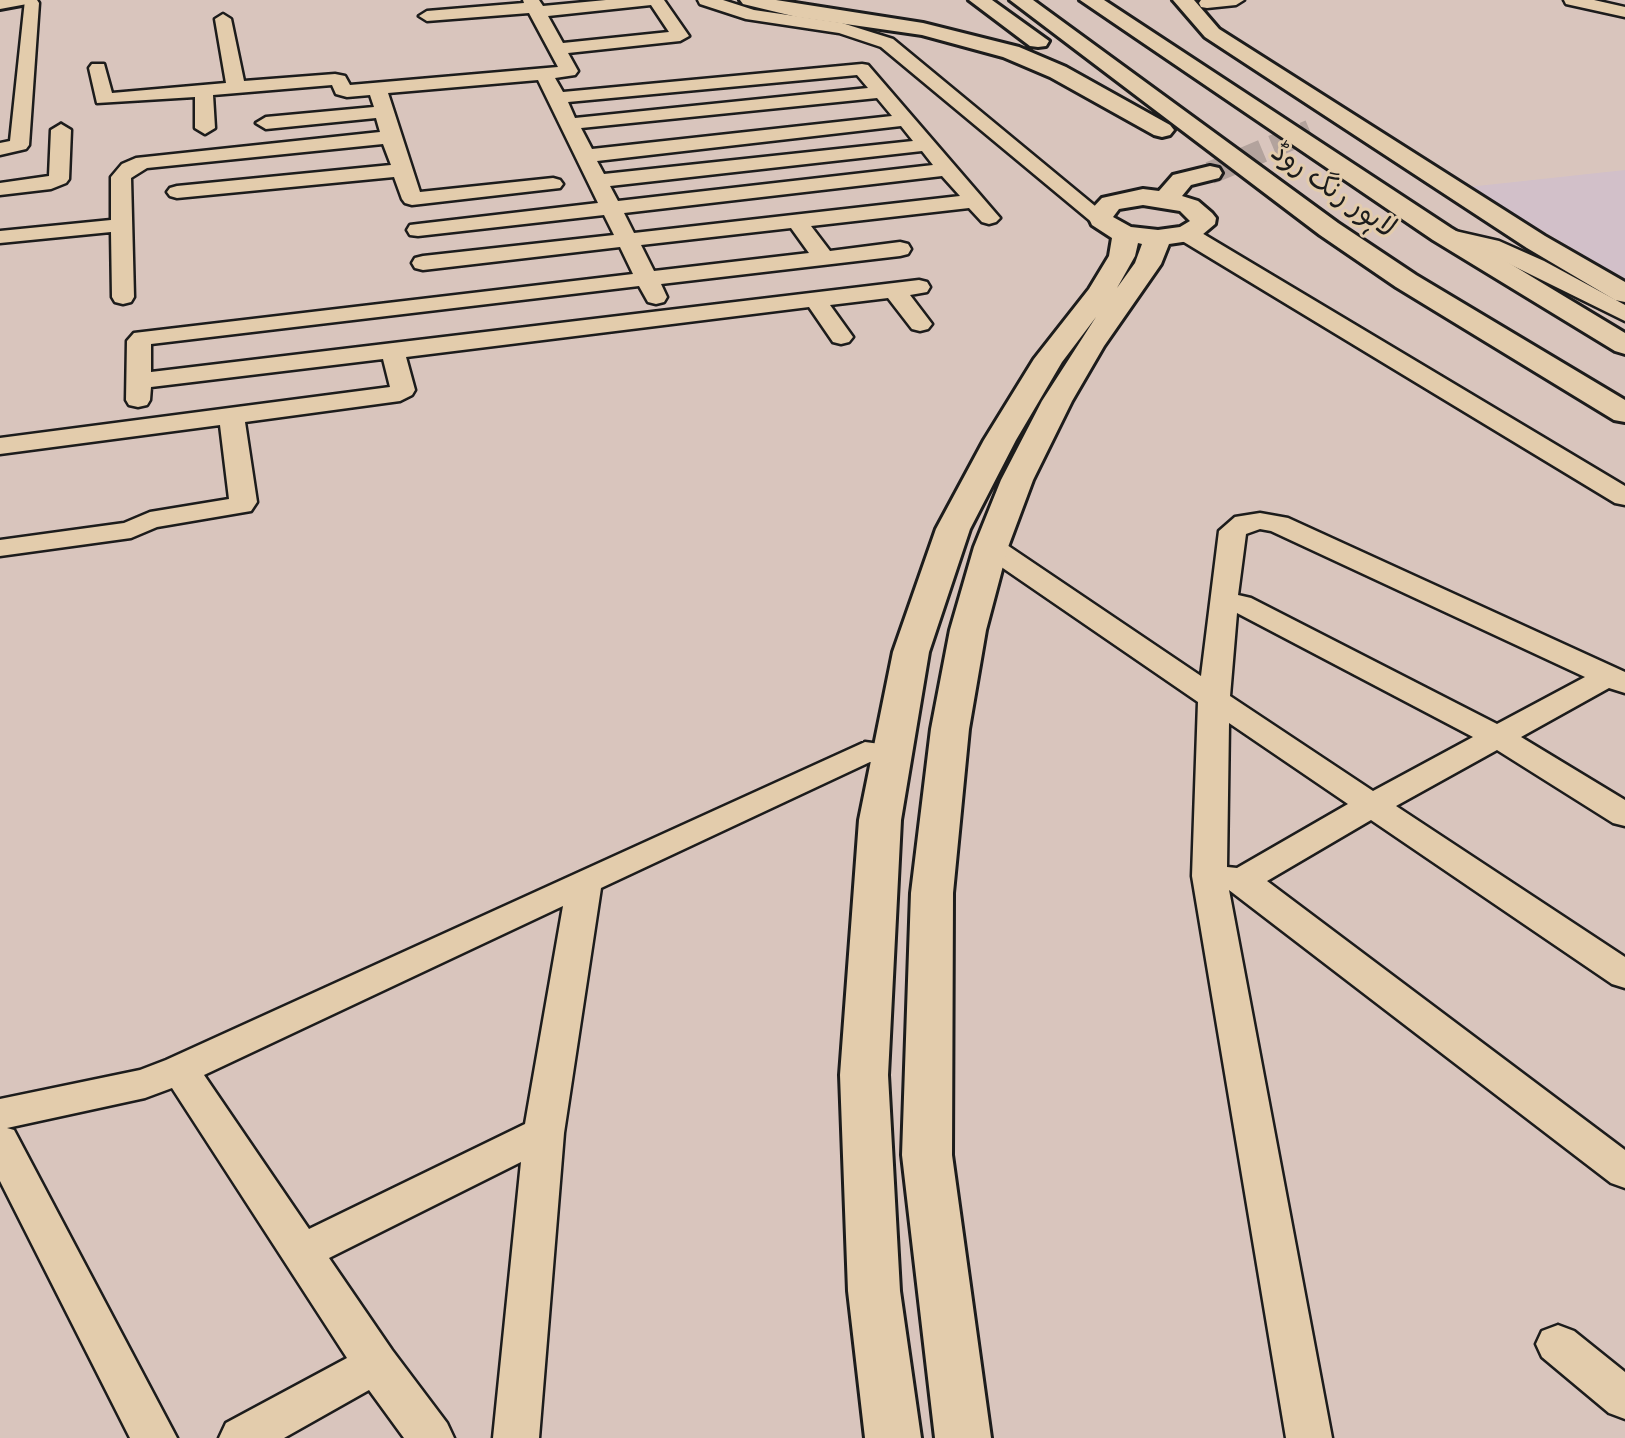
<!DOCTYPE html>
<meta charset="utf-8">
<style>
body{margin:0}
canvas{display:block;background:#d9c5bd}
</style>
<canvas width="1625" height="1438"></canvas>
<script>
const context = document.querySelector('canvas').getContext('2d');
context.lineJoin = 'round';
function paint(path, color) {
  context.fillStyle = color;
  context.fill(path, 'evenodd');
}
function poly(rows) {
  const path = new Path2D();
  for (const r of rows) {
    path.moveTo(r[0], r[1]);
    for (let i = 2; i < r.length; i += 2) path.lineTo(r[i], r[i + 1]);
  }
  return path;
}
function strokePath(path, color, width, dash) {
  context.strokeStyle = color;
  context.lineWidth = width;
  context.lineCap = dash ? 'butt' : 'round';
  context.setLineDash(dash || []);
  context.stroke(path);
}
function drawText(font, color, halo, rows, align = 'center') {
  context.font = font + ' Caveat,"Playpen Sans Arabic",sans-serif';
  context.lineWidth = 6;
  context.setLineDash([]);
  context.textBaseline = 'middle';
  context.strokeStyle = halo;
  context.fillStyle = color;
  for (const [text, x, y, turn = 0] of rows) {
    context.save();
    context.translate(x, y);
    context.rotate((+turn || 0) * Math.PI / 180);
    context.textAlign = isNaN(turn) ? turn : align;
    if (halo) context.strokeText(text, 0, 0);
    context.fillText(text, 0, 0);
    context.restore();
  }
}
const built = poly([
 [1625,170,1625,279,1468,187]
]);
const secondaryTunnel = poly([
 [1210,173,1310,131]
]);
const street = poly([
 [25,0,37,0,39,3,29,145,26,149,0,155,0,143,10,141,25,0],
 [523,0,539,0,543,6,606,0,664,0,689,36,680,41,568,53,578,71,575,75,555,78,563,92,862,64,868,65,1000,218,996,222,989,224,982,222,969,208,811,226,830,251,900,242,908,244,911,249,908,254,900,256,661,284,667,297,664,302,656,304,648,302,639,286,151,344,151,372,919,280,927,282,930,287,927,292,910,295,932,324,928,329,920,331,912,329,888,298,830,305,853,337,849,342,841,344,833,342,809,307,406,357,415,390,412,395,400,401,245,422,257,502,251,511,157,527,131,538,0,556,0,540,124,523,150,512,229,499,220,425,0,454,0,438,390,387,383,359,151,387,150,400,147,405,138,407,129,405,126,400,127,341,134,333,633,274,620,247,423,270,415,268,412,263,415,258,423,256,614,235,604,215,418,236,410,235,407,230,410,225,418,224,598,203,538,80,388,93,420,192,553,178,560,180,563,184,560,188,412,205,405,203,402,199,394,177,177,198,170,196,167,192,170,188,177,186,391,165,383,144,147,168,131,178,134,297,131,302,123,304,115,302,112,297,111,232,0,243,0,231,111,220,111,177,122,164,136,158,380,132,376,118,266,129,256,123,266,117,374,107,370,95,347,97,336,94,332,85,213,95,215,128,205,134,195,128,195,97,97,103,89,68,92,64,104,64,112,93,226,83,215,19,223,14,231,19,244,81,335,74,345,76,350,85,558,67,529,13,427,21,419,16,427,11,524,3,523,0],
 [651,5,669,32,563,43,548,16,651,5],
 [857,75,868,88,575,118,568,102,857,75],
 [877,98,892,116,592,149,581,128,877,98],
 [901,126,913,141,604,174,597,161,901,126],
 [922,151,933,165,618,201,610,186,922,151],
 [942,176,960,196,634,233,624,213,942,176],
 [791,228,809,253,654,271,641,245,791,228],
 [698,0,723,0,754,10,842,23,893,39,1112,220,1108,224,1094,224,881,47,839,33,746,19,700,4,698,0],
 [1201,0,1244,0,1236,5,1207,8,1201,7,1199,3,1201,0],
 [1564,0,1594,0,1625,7,1625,17,1566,4,1564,0],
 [61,124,71,130,69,179,66,183,51,189,0,195,0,183,49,176,51,130,61,124],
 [1187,228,1195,229,1625,486,1625,505,1615,503,1179,239,1176,234,1179,229,1187,228],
 [1442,228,1499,241,1544,261,1625,305,1625,321,1483,251,1434,239,1431,234,1434,229,1442,228],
 [1260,513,1288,518,1625,672,1625,693,1609,688,1521,737,1625,800,1625,826,1613,823,1497,750,1396,806,1625,957,1625,988,1612,984,1371,820,1267,881,1625,1150,1625,1188,1611,1183,1229,890,1332,1438,1286,1438,1192,876,1198,702,981,553,977,547,981,541,991,539,1001,541,1201,676,1219,531,1235,517,1260,513],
 [1260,529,1271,531,1585,677,1497,724,1251,598,1238,595,1246,534,1260,529],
 [1237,613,1473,737,1373,791,1230,696,1237,613],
 [1229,723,1348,804,1237,868,1227,867,1229,723],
 [865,742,903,747,908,754,903,761,892,764,870,762,601,888,564,1133,539,1438,493,1438,521,1162,329,1258,392,1350,447,1423,454,1438,404,1438,369,1390,284,1438,219,1438,226,1423,347,1358,172,1088,145,1098,7,1128,14,1130,177,1438,130,1438,0,1181,0,1099,140,1070,166,1060,865,742],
 [563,906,525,1124,309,1229,204,1075,563,906],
 [1558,1325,1574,1331,1625,1372,1625,1419,1609,1413,1542,1357,1536,1344,1542,1331,1558,1325]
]);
const secondary = poly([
 [1173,0,1194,0,1219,29,1545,236,1625,282,1625,302,1615,300,1527,248,1205,37,1173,0],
 [1210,166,1219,168,1222,173,1219,178,1191,185,1182,196,1198,201,1212,213,1216,218,1215,224,1196,240,1169,244,1161,264,1104,346,1072,401,1033,480,1008,547,986,630,969,729,953,893,952,1155,991,1438,935,1438,902,1155,911,893,931,729,950,630,974,547,1001,480,1042,401,1096,317,1062,362,1016,440,970,529,929,652,901,820,888,1075,900,1291,921,1438,865,1438,848,1291,840,1075,859,820,893,652,936,529,984,440,1034,359,1089,289,1109,256,1112,238,1092,225,1087,214,1102,198,1143,189,1159,191,1173,175,1210,166],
 [1143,205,1180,211,1190,221,1180,227,1158,230,1131,227,1113,217,1119,209,1143,205],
 [1138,243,1142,244,1135,263,1117,288,1135,256,1138,243]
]);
const highway = poly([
 [0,0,30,0,27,4,0,9,0,0],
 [740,0,776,0,923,23,1019,47,1066,67,1170,125,1174,130,1170,135,1162,137,1154,135,1050,77,1003,57,922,35,797,17,743,4,740,0],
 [969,0,992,0,1049,41,1046,46,1038,47,1030,46,969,0],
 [1010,0,1033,0,1338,223,1416,275,1625,400,1625,422,1614,420,1396,287,1320,235,1010,0],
 [1080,0,1104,0,1451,228,1625,333,1625,354,1615,351,1433,240,1080,0]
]);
const farStreetnames = [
 ["لاہور رنگ روڈ",1333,191,35]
];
paint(built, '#d2c0c9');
strokePath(secondaryTunnel, '#b3a39d', 23, [23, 11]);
strokePath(street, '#1c1c1c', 5);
strokePath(secondary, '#1c1c1c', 6);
strokePath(highway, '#1c1c1c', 6);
paint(street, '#e3ccac');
paint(secondary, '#e3ccac');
paint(highway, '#e3ccac');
drawText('28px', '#1c1c1c', '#e3ccac', farStreetnames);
</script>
